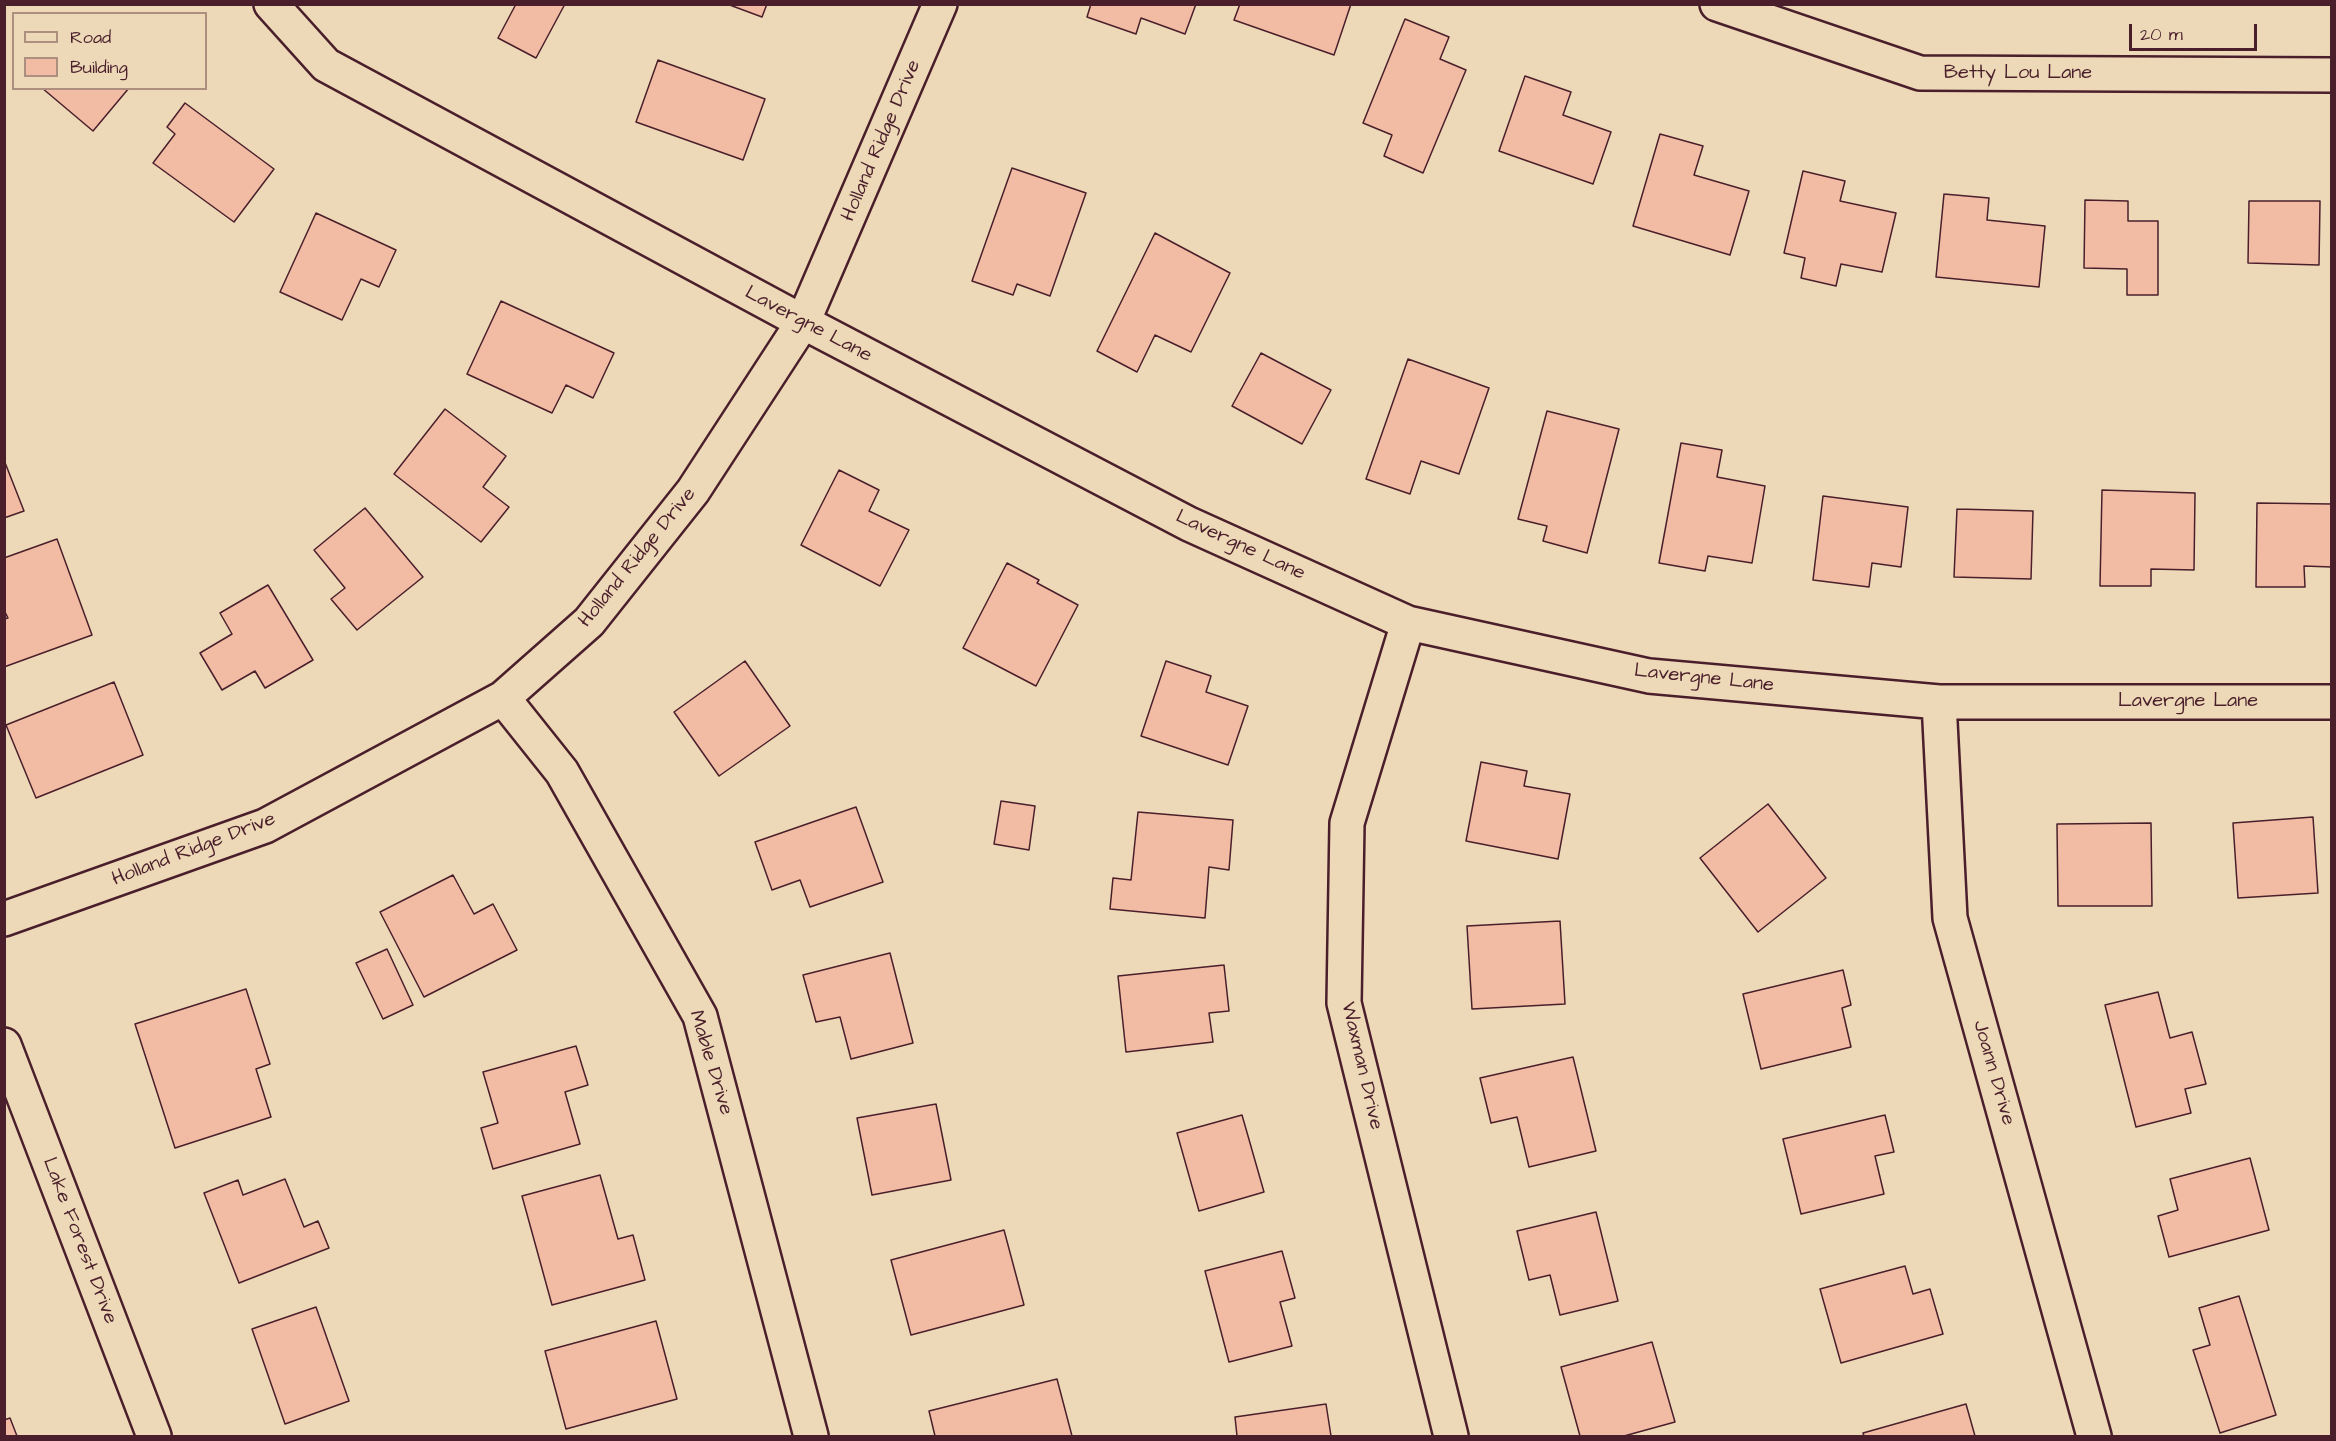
<!DOCTYPE html>
<style>
body{margin:0}
#map{position:relative;width:2336px;height:1441px;overflow:hidden;background:#edd9b7;font-family:"Architects Daughter",sans-serif}
canvas{display:block}
.frame{position:absolute;inset:0;border:6px solid #4a1f2b;pointer-events:none}
.legend{position:absolute;left:12px;top:12px;width:195px;height:78px;box-sizing:border-box;background:#edd9b7;border:2px solid #ac8f7f;margin:0;padding:8px 10px;list-style:none;font-size:18px;color:#4a1f2b}
.legend li{display:flex;align-items:center;gap:12px;height:30px}
.legend b{width:30px;border:2px solid #ac8f7f}
.scale{position:absolute;left:2129px;top:24px;width:128px;height:27px;box-sizing:border-box;border:3px solid #4a1f2b;border-top:0;padding-left:8px;font-size:18px;line-height:21px;white-space:nowrap;color:#4a1f2b;-webkit-text-stroke:4px #edd9b7;paint-order:stroke}
</style>
<div id="map">
<canvas width="2336" height="1441"></canvas>
<div class="frame"></div>
<ul class="legend">
<li><b style="height:8px;background:#edd9b7"></b>Road</li>
<li><b style="height:16px;background:#f2bca4"></b>Building</li>
</ul>
<div class="scale">20 m</div>
</div>
<script>
const context = document.querySelector('canvas').getContext('2d');
context.lineJoin = 'round';
function paint(path, color) {
  context.fillStyle = color;
  context.fill(path, 'evenodd');
}
function poly(rows) {
  const path = new Path2D();
  for (const r of rows) {
    path.moveTo(r[0], r[1]);
    for (let i = 2; i < r.length; i += 2) path.lineTo(r[i], r[i + 1]);
  }
  return path;
}
function strokePath(path, color, width, dash) {
  context.strokeStyle = color;
  context.lineWidth = width;
  context.lineCap = dash ? 'butt' : 'round';
  context.setLineDash(dash || []);
  context.stroke(path);
}
function drawText(font, color, halo, rows, align = 'center') {
  context.font = font + ' "Architects Daughter",sans-serif';
  context.lineWidth = 4.5;
  context.setLineDash([]);
  context.textBaseline = 'middle';
  context.strokeStyle = halo;
  context.fillStyle = color;
  for (const [text, x, y, turn = 0] of rows) {
    context.save();
    context.translate(x, y);
    context.rotate((+turn || 0) * Math.PI / 180);
    context.textAlign = isNaN(turn) ? turn : align;
    if (halo) context.strokeText(text, 0, 0);
    context.fillText(text, 0, 0);
    context.restore();
  }
}
const building = poly([
 [516,4,565,4,536,58,498,38,516,4],
 [727,4,767,4,762,17,727,4],
 [1091,4,1196,4,1185,34,1141,18,1136,34,1087,17,1091,4],
 [1240,4,1351,4,1334,55,1234,20,1240,4],
 [1405,19,1449,37,1440,59,1466,70,1423,173,1384,156,1392,135,1363,123,1405,19],
 [658,60,765,99,743,160,636,122,658,60],
 [1525,76,1571,92,1563,115,1611,132,1593,184,1499,151,1525,76],
 [42,88,129,88,93,131,42,88],
 [185,103,274,169,234,222,153,163,175,134,167,127,185,103],
 [1660,134,1703,146,1694,175,1749,191,1730,255,1633,226,1660,134],
 [1012,168,1086,193,1050,296,1017,284,1013,295,972,281,1012,168],
 [1803,171,1845,181,1840,201,1896,213,1882,272,1841,264,1836,286,1801,278,1805,258,1784,253,1803,171],
 [1944,194,1989,198,1987,220,2045,226,2039,287,1936,277,1944,194],
 [2085,200,2128,201,2128,221,2158,221,2158,295,2127,295,2127,269,2084,268,2085,200],
 [2249,201,2320,201,2319,265,2248,263,2249,201],
 [316,213,396,250,379,287,361,279,342,320,280,292,316,213],
 [1155,233,1230,273,1191,352,1155,335,1137,372,1097,351,1155,233],
 [501,301,614,353,593,398,566,385,552,413,467,374,501,301],
 [1261,353,1331,390,1302,444,1232,406,1261,353],
 [1408,359,1489,388,1459,474,1421,461,1410,494,1366,479,1408,359],
 [445,409,506,456,483,487,509,507,481,542,394,474,445,409],
 [1547,411,1619,429,1587,553,1543,541,1547,526,1518,519,1547,411],
 [1681,443,1722,450,1717,477,1765,486,1752,563,1708,556,1705,571,1659,563,1681,443],
 [4,460,24,511,4,518,4,460],
 [839,470,879,490,869,511,909,530,880,586,801,545,839,470],
 [2102,490,2195,493,2194,570,2151,569,2151,586,2100,586,2102,490],
 [1823,496,1908,507,1901,567,1872,563,1869,587,1813,580,1823,496],
 [2257,503,2332,504,2332,567,2304,566,2305,587,2256,587,2257,503],
 [365,508,423,577,357,630,331,599,345,588,314,550,365,508],
 [1957,509,2033,511,2031,579,1954,577,1957,509],
 [57,539,92,635,4,667,4,619,8,618,4,610,4,558,57,539],
 [1007,563,1039,580,1037,583,1078,605,1036,686,963,648,1007,563],
 [268,585,313,660,265,688,255,671,222,690,200,653,232,634,220,613,268,585],
 [745,661,790,726,719,776,674,712,745,661],
 [1166,661,1211,676,1206,692,1248,706,1228,765,1141,736,1166,661],
 [114,682,143,755,36,798,6,725,114,682],
 [1481,762,1527,771,1524,786,1570,794,1558,859,1466,841,1481,762],
 [1001,801,1035,806,1029,850,994,844,1001,801],
 [1768,804,1826,878,1758,932,1700,858,1768,804],
 [856,807,883,882,810,907,800,880,772,890,755,842,856,807],
 [1138,812,1233,820,1229,870,1209,867,1205,918,1110,909,1113,878,1131,880,1138,812],
 [2313,817,2318,893,2238,898,2233,823,2313,817],
 [2151,823,2152,906,2058,906,2057,824,2151,823],
 [453,875,474,914,493,904,517,950,424,997,380,912,453,875],
 [1560,921,1565,1004,1472,1009,1467,926,1560,921],
 [387,949,413,1005,383,1019,356,963,387,949],
 [890,953,913,1043,851,1059,840,1017,816,1022,803,975,890,953],
 [1224,965,1229,1011,1209,1013,1213,1042,1126,1052,1118,976,1224,965],
 [1843,970,1851,1005,1842,1008,1851,1047,1761,1069,1743,994,1843,970],
 [246,989,270,1064,256,1069,271,1117,175,1148,135,1024,246,989],
 [2158,992,2170,1038,2192,1032,2206,1084,2185,1089,2191,1113,2136,1127,2105,1005,2158,992],
 [576,1046,588,1085,565,1092,580,1144,493,1169,481,1128,498,1123,483,1072,576,1046],
 [1573,1057,1596,1151,1529,1167,1517,1117,1491,1123,1480,1078,1573,1057],
 [936,1104,951,1180,872,1195,857,1118,936,1104],
 [1242,1115,1264,1192,1199,1211,1177,1133,1242,1115],
 [1885,1115,1894,1152,1875,1156,1884,1194,1801,1214,1783,1139,1885,1115],
 [2250,1158,2269,1230,2169,1257,2158,1216,2178,1210,2170,1179,2250,1158],
 [600,1175,618,1239,633,1235,645,1280,552,1305,522,1196,600,1175],
 [285,1179,304,1227,318,1221,329,1248,239,1283,204,1193,238,1180,243,1195,285,1179],
 [1596,1212,1618,1301,1560,1315,1550,1275,1529,1280,1517,1231,1596,1212],
 [1004,1230,1024,1305,911,1335,891,1260,1004,1230],
 [1282,1251,1295,1298,1280,1302,1292,1346,1229,1362,1205,1271,1282,1251],
 [1905,1266,1913,1294,1930,1289,1943,1334,1841,1363,1820,1289,1905,1266],
 [2239,1296,2276,1415,2220,1433,2193,1350,2210,1345,2199,1308,2239,1296],
 [316,1307,349,1401,285,1424,252,1329,316,1307],
 [656,1321,677,1399,566,1429,545,1351,656,1321],
 [1652,1342,1675,1422,1624,1436,1580,1436,1561,1367,1652,1342],
 [1057,1379,1072,1436,935,1436,929,1411,1057,1379],
 [1326,1404,1331,1436,1237,1436,1235,1417,1326,1404],
 [1966,1404,1975,1436,1864,1436,1863,1433,1966,1404],
 [10,1418,17,1436,4,1436,4,1420,10,1418]
]);
const minor = poly([
 [271,4,326,65,803,322,1189,524,1408,623,1649,676,1939,702,2332,702],
 [1717,4,1920,73,2332,75],
 [1408,623,1347,823,1344,1003,1451,1436],
 [503,698,562,772,700,1016,811,1436],
 [1939,702,1950,918,2094,1436],
 [4,919,265,826,503,698,589,622,693,491,803,322,940,4],
 [4,1045,154,1436]
]);
const streetNames = [
 ["Betty Lou Lane",2018,74],
 ["Holland Ridge Drive",882,141,-67],
 ["Lavergne Lane",808,325,28],
 ["Lavergne Lane",1240,546,25],
 ["Holland Ridge Drive",638,558,-51],
 ["Lavergne Lane",1704,679,6],
 ["Lavergne Lane",2188,702],
 ["Holland Ridge Drive",194,850,-21],
 ["Mable Drive",710,1063,73],
 ["Waxman Drive",1361,1066,77],
 ["Joann Drive",1993,1073,74],
 ["Lake Forest Drive",79,1241,69]
];
paint(building, '#f2bca4');
strokePath(building, '#4a1f2b', 1.5);
strokePath(minor, '#4a1f2b', 38);
strokePath(minor, '#edd9b7', 33);
drawText('20px', '#4a1f2b', '#edd9b7', streetNames);
</script>
